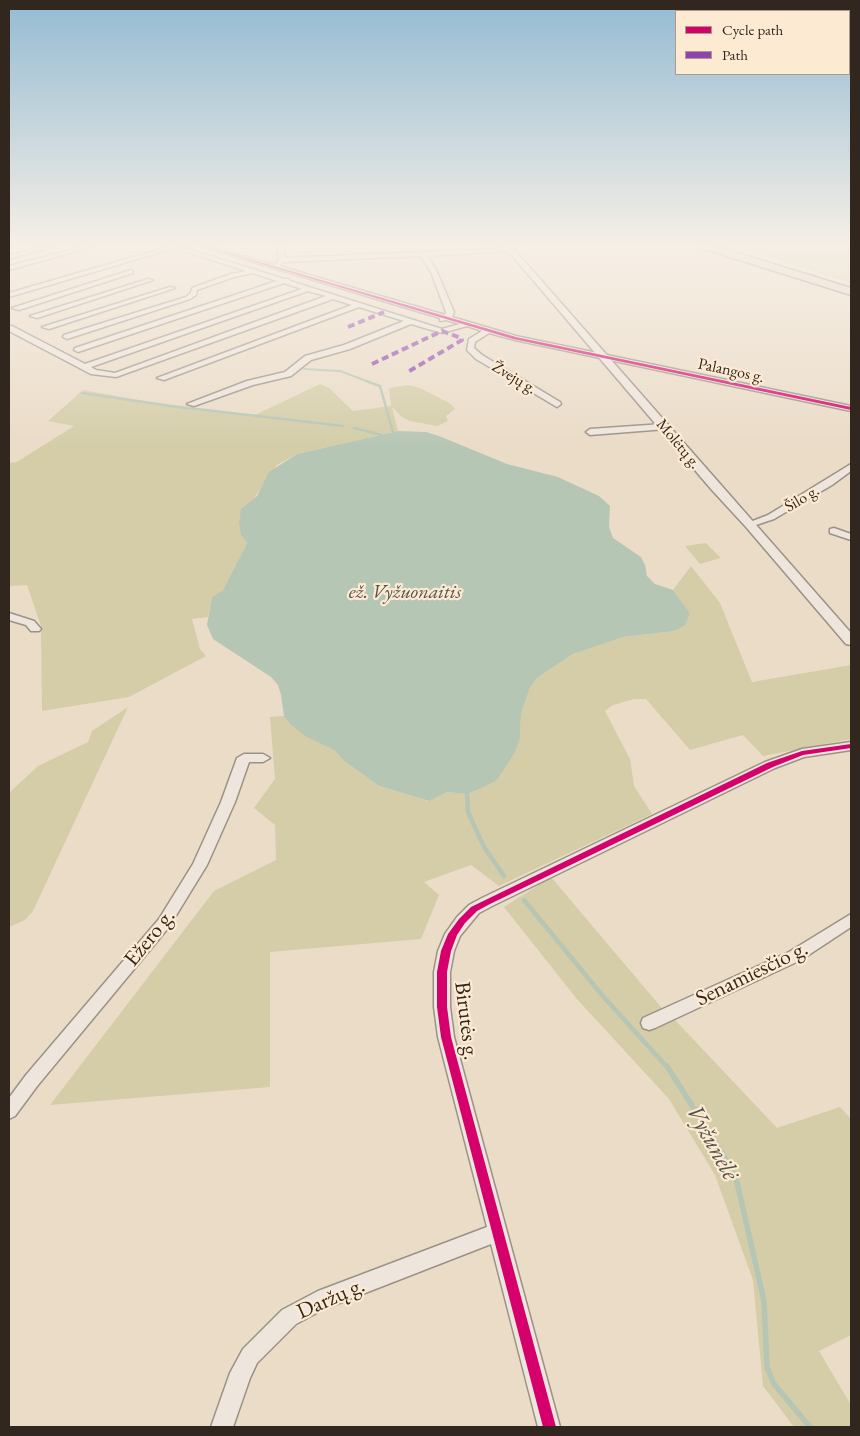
<!DOCTYPE html>
<meta charset="utf-8">
<style>
body{margin:0}
#map{position:relative;width:860px;height:1436px;overflow:hidden;background:#ebdcc8;font-family:"EB Garamond",serif}
canvas{display:block}
.frame{position:absolute;inset:0;border:10px solid #32271f;pointer-events:none}
.legend{position:absolute;left:675px;top:10px;width:175px;height:65px;box-sizing:border-box;background:#fcead2;border:1px solid #ab9c8a;margin:0;padding:6px 9px;list-style:none;font-size:15px;color:#32271f}
.legend li{display:flex;align-items:center;gap:10px;height:25px}
.legend b{width:25px;border:1px solid #ab9c8a}
</style>
<div id="map">
<canvas width="860" height="1436"></canvas>
<div class="frame"></div>
<ul class="legend">
<li><b style="height:6px;background:#d6006c"></b>Cycle path</li>
<li><b style="height:6px;background:#8e44ad"></b>Path</li>
</ul>
</div>
<script>
const context = document.querySelector('canvas').getContext('2d');
context.lineJoin = 'round';
function paint(path, color) {
  context.fillStyle = color;
  context.fill(path, 'evenodd');
}
function poly(rows) {
  const path = new Path2D();
  for (const r of rows) {
    path.moveTo(r[0], r[1]);
    for (let i = 2; i < r.length; i += 2) path.lineTo(r[i], r[i + 1]);
  }
  return path;
}
function strokePath(path, color, width, dash) {
  context.strokeStyle = color;
  context.lineWidth = width;
  context.lineCap = dash ? 'butt' : 'round';
  context.setLineDash(dash || []);
  context.stroke(path);
}
function drawText(font, color, halo, rows, align = 'center') {
  context.font = font + ' "EB Garamond",serif';
  context.lineWidth = 4.5;
  context.setLineDash([]);
  context.textBaseline = 'middle';
  context.strokeStyle = halo;
  context.fillStyle = color;
  for (const [text, x, y, turn = 0] of rows) {
    context.save();
    context.translate(x, y);
    context.rotate((+turn || 0) * Math.PI / 180);
    context.textAlign = isNaN(turn) ? turn : align;
    if (halo) context.strokeText(text, 0, 0);
    context.fillText(text, 0, 0);
    context.restore();
  }
}
const green = poly([
 [733,246,851,246,851,283,781,261],
 [320,384,329,388,353,411,391,406,389,388,408,385,420,388,451,404,455,409,446,416,448,421,437,426,410,421,402,417,392,407,398,431,297,454,277,465,252,501,239,524,241,535,247,543,223,590,212,597,208,617,192,619,200,649,206,656,129,697,42,711,41,626,27,585,9,586,9,463,17,462,74,426,48,421,83,390,161,404,255,415],
 [706,543,721,558,700,564,685,546],
 [691,566,720,603,752,682,851,665,851,739,763,756,743,735,690,750,646,699,634,699,613,705,605,711,630,759,634,786,652,814,499,886,471,865,424,882,439,895,421,939,270,952,270,1087,50,1105,214,891,276,860,275,825,254,808,275,779,270,717,284,716,290,724,334,750,344,761,379,786,428,801,447,792,467,794,480,789,497,779,520,738,521,714,530,688,537,678,573,654,623,637,674,631,690,613,673,590],
 [128,707,33,911,25,920,9,927,9,793,38,766,88,742,92,731],
 [551,877,666,1013,676,1021,777,1128,840,1107,851,1119,851,1335,819,1351,851,1405,851,1427,794,1427,763,1386,753,1280,715,1175,669,1099,576,998,504,907]
]);
const water = poly([
 [398,431,426,432,439,436,507,464,558,477,599,496,610,506,609,527,613,538,641,557,645,565,647,576,655,584,673,590,690,613,685,625,674,631,623,637,597,646,573,654,537,678,530,688,521,714,520,738,515,752,497,780,480,789,467,794,447,792,429,801,379,786,344,761,334,750,307,737,290,724,284,716,281,695,278,685,271,677,213,639,207,625,212,597,223,590,247,543,241,535,239,524,241,509,257,496,269,472,297,454]
]);
const streamFar3 = poly([
 [304,369,340,371,369,382]
]);
const streamFar2 = poly([
 [366,381,380,386,393,432],
 [82,393,171,406,343,426],
 [354,428,382,435]
]);
const streamFar1 = poly([
 [467,794,468,812,484,847,504,876],
 [524,900,602,995,667,1067]
]);
const stream = poly([
 [667,1066,725,1158,737,1182,764,1301,767,1367,774,1384,810,1427]
]);
const minor = poly([
 [44,246,53,246,9,259,9,255,44,246],
 [86,246,95,246,9,270,9,266,86,246],
 [171,246,179,246,284,279,289,279,290,281,442,329,460,324,446,320,440,321,440,318,200,246,208,246,274,265,279,260,277,246,283,246,285,258,510,248,513,250,512,251,428,256,437,272,454,312,452,317,516,336,851,406,851,411,515,340,489,333,475,342,474,348,482,355,560,402,561,404,557,407,476,359,467,350,469,339,482,331,467,326,442,333,411,324,350,349,311,360,291,376,253,385,194,406,187,404,247,381,285,372,305,356,344,345,404,321,359,307,164,380,157,378,352,305,333,299,116,377,91,374,9,331,9,326,12,326,85,364,302,289,284,283,78,352,74,350,75,348,277,281,253,273,234,277,197,290,196,295,190,299,67,339,63,337,64,335,186,297,191,293,192,288,231,274,246,271,175,248,9,297,9,293,171,246],
 [421,256,431,272,446,312,445,315,279,266,284,262,421,256],
 [308,291,326,296,115,373,96,370,91,367,308,291],
 [131,270,133,271,133,273,19,310,12,308,131,270],
 [148,279,153,280,37,318,30,316,148,279],
 [170,287,175,288,49,329,42,327,170,287],
 [663,424,667,427,666,429,590,435,586,432,590,429,663,424],
 [851,464,851,471,832,485,774,519,750,527,745,524,768,515,851,464],
 [834,528,851,534,851,540,830,533,830,529,834,528],
 [9,613,34,621,41,629,39,631,31,631,26,625,9,620,9,613],
 [851,742,851,750,804,757,775,768,492,906,479,913,460,936,454,951,450,972,450,1007,454,1037,560,1427,538,1427,491,1244,324,1309,296,1324,257,1363,250,1378,233,1427,211,1427,230,1373,243,1349,282,1310,318,1291,487,1227,438,1037,434,1007,434,972,438,951,445,934,457,917,469,905,482,898,765,762,802,749,851,742],
 [244,754,263,754,270,758,263,762,249,762,235,802,207,865,169,927,38,1085,15,1116,9,1119,9,1098,26,1075,159,919,193,864,221,802,237,758,244,754],
 [851,914,851,927,801,960,655,1028,649,1030,643,1028,641,1023,643,1018,789,952,851,914]
]);
const tertiary = poly([
 [504,246,511,246,851,633,851,645,846,644,746,527,711,489,504,246]
]);
const trunk = poly([
 [700,246,715,246,851,288,851,295,701,248,700,246]
]);
const quiet = poly([
 [348,327,384,312],
 [372,364,442,331,461,338,462,340,406,373]
]);
const cycleway = poly([
 [201,246,206,246,516,337,851,407,851,410,513,339,201,246],
 [851,744,851,748,803,755,773,767,490,904,477,911,465,923,457,935,451,951,447,972,447,1007,451,1037,556,1427,543,1427,441,1037,437,1007,437,972,441,951,448,934,459,919,471,907,767,763,802,751,851,744]
]);
const farStreetnames = [
 ["Palangos g.",731,371,12],
 ["Žvejų g.",514,378,31],
 ["Molėtų g.",678,444,50],
 ["Šilo g.",802,499,-31]
];
const waterNames = [
 ["ež. Vyžuonaitis",405,593]
];
const nearStreetnames = [
 ["Ežero g.",150,938,-51],
 ["Senamiesčio g.",752,974,-26],
 ["Birutės g.",466,1021,83],
 ["Daržų g.",331,1299,-24]
];
const nearWaternames = [
 ["Vyžunėlė",712,1143,61]
];
paint(green, '#d4cda8');
paint(water, '#b6c6b4');
strokePath(streamFar3, '#b6c6b4', 2);
strokePath(streamFar2, '#b6c6b4', 2.5);
strokePath(streamFar1, '#b6c6b4', 4.5);
strokePath(stream, '#b6c6b4', 5.5);
strokePath(minor, '#9b9286', 3);
strokePath(tertiary, '#9b9286', 3);
strokePath(trunk, '#82796e', 3);
paint(minor, '#eee6dc');
paint(tertiary, '#eee6dc');
paint(trunk, '#e1d6c7');
strokePath(quiet, '#8e44ad', 4, [7, 4]);
paint(cycleway, '#d6006c');
const sky = context.createLinearGradient(0, 0, 0, 447);
sky.addColorStop(0, '#94bbd3');
sky.addColorStop(0.55, '#f6efe6');
sky.addColorStop(1, '#f6efe600');
context.fillStyle = sky;
context.fillRect(0, 0, 860, 447);
drawText('16px', '#32271f', '#fcead2', farStreetnames);
drawText('italic 20px', '#535449', '#fcead2', waterNames);
drawText('22px', '#32271f', '#fcead2', nearStreetnames);
drawText('italic 24px', '#535449', '#fcead2', nearWaternames);
</script>
